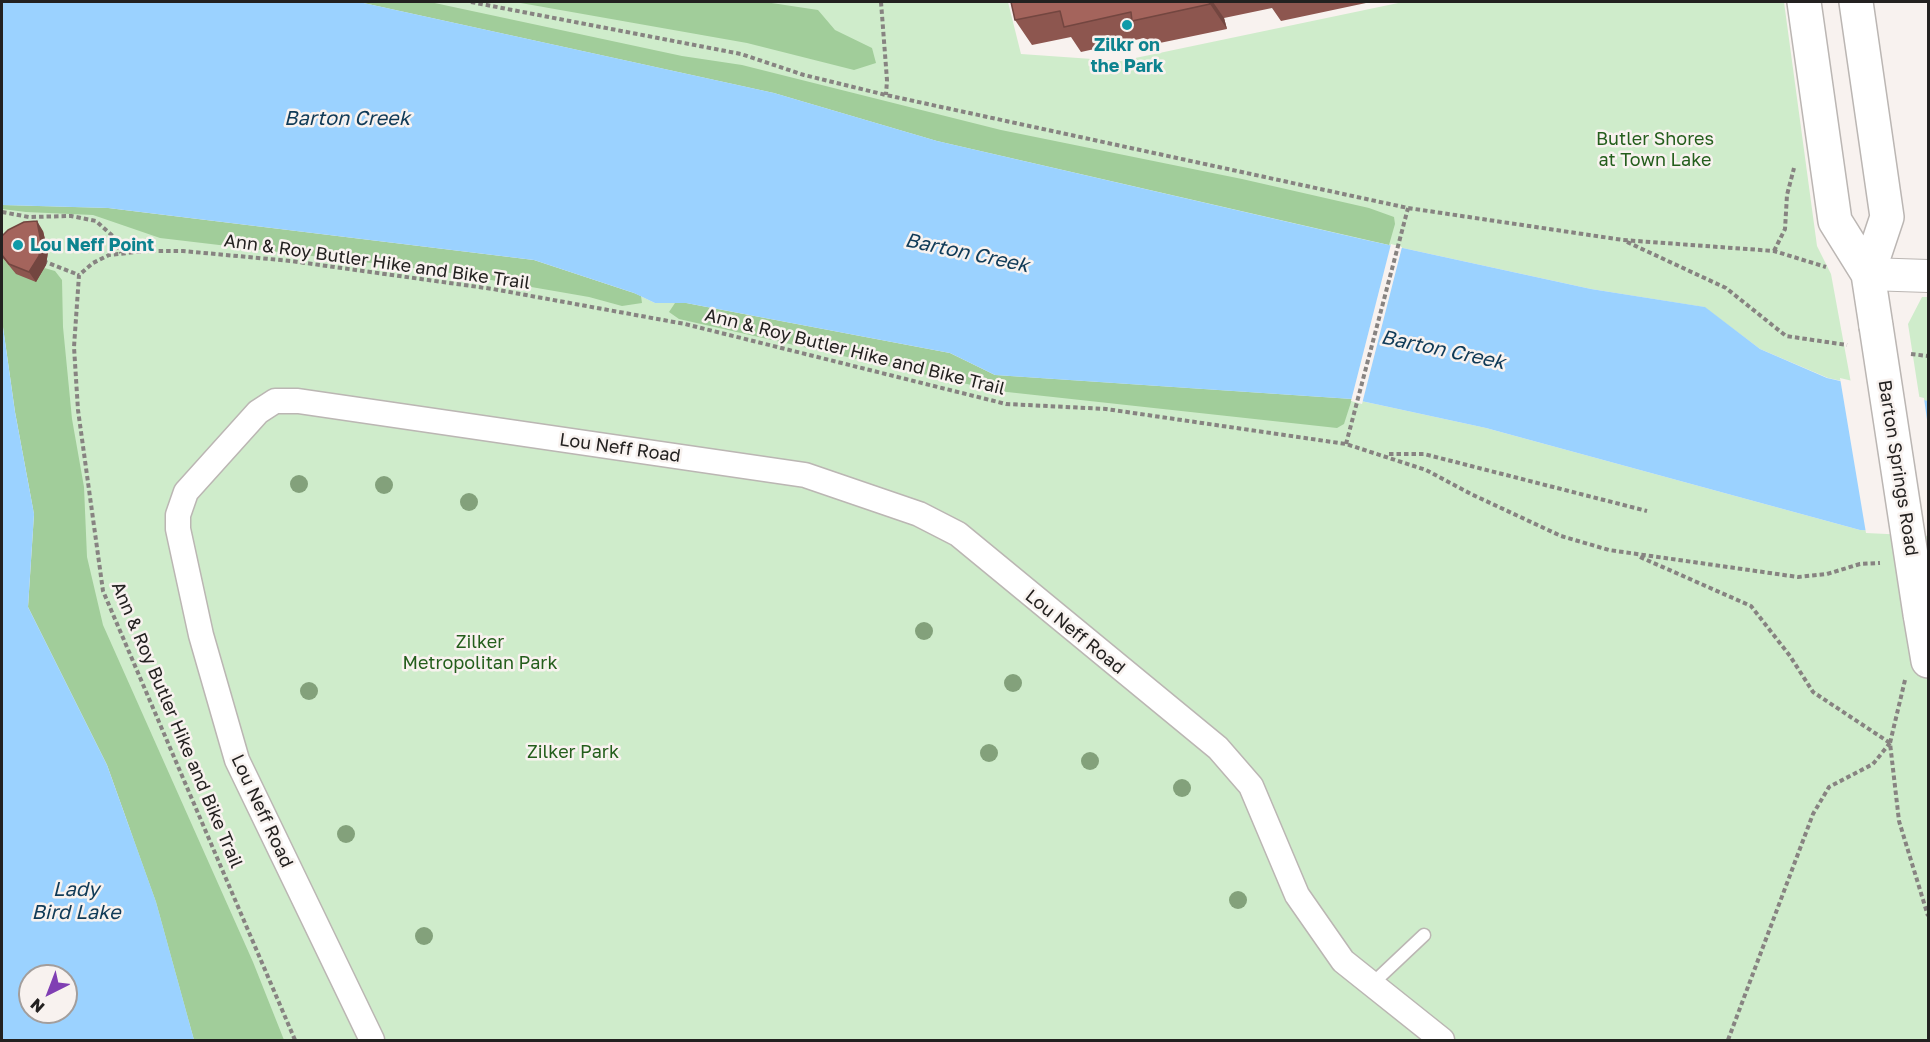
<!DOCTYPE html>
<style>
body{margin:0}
#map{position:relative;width:1930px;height:1042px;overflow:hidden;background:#f8f2ef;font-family:"Golos Text",sans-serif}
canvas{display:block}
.frame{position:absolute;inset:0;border:3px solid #232120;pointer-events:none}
.north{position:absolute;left:18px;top:964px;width:60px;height:60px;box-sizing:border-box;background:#f8f2ef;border:2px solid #a39e9c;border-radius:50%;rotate:222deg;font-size:16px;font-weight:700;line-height:24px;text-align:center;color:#232120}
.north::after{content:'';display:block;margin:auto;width:21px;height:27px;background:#803fb3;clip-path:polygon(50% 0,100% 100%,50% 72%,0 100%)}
</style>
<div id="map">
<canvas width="1930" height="1042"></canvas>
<div class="frame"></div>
<div class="north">N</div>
</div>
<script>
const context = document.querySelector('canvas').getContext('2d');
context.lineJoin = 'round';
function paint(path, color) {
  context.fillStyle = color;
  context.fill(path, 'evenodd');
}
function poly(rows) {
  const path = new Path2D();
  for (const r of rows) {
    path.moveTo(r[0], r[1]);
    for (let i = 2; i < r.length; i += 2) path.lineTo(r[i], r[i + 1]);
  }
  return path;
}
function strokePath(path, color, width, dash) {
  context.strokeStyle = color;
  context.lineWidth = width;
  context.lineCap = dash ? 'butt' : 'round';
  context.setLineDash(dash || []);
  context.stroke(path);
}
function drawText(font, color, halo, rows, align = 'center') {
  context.font = font + ' "Golos Text",sans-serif';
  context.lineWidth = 5;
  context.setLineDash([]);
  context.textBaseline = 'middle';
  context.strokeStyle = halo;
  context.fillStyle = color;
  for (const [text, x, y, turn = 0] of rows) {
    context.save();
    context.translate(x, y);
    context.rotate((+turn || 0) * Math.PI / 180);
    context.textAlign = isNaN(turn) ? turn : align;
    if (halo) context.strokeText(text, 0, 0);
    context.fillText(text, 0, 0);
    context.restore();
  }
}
const green = poly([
 [359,2,1008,2,1021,54,1121,61,1403,2,1784,2,1817,246,1831,274,1851,383,1828,378,1760,349,1704,307,1591,289,1366,240,937,141,774,93],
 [2,205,108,208,634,293,655,303,686,303,995,375,1352,399,1486,428,1860,530,1928,533,1928,1040,194,1040,34,514,2,320],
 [1922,297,1928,297,1928,453,1908,324]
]);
const forest = poly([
 [359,2,430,2,682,56,742,65,1001,130,1242,179,1369,208,1394,217,1395,224,1389,245,937,141,774,93],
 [515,2,765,2,818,10,835,30,872,48,876,63,854,70,747,43],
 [2,205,108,208,534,260,634,293,641,296,642,303,622,306,589,297,439,271,160,238,93,215,26,212,2,209],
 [2,248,5,261,15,271,41,267,55,271,62,280,63,327,72,419,84,487,87,557,103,625,253,962,284,1040,194,1040,156,902,107,765,28,607,34,514,15,412,2,320],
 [675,303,686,303,950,353,995,375,1352,399,1344,424,1337,428,998,391,679,319,669,312]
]);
const water = poly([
 [2,2,359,2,774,93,937,141,1366,240,1591,289,1705,307,1760,349,1827,378,1928,401,1928,533,1860,530,1486,428,1352,399,995,375,950,353,686,303,655,303,634,293,534,260,108,208,2,205],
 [2,320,15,412,34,514,28,607,107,765,156,902,194,1040,2,1040],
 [30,976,66,976,66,1012,30,1012]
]);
const pier = poly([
 [1391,244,1402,247,1362,404,1351,401],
 [1840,378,1924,398,1928,427,1928,536,1866,533]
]);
const path = poly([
 [471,2,741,54,804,75,886,95,1408,208,1623,240,1774,251,1826,267],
 [881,2,887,80,886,95],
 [2,212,29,217,71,216,96,221,114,237,121,253],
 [1627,242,1726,288,1786,336,1847,345],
 [1774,251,1785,229,1787,195,1794,168],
 [43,261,79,275],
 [1911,354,1928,356],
 [1346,444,1408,208],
 [1389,454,1424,454,1647,511],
 [1640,557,1751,606,1790,656,1813,692,1890,743],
 [1905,680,1890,743,1899,821,1928,916],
 [295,1040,103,591,78,410,74,347,79,275,93,263,109,255,145,251,183,251,291,261,493,289,685,324,1006,404,1106,409,1346,444,1426,470,1471,494,1561,536,1609,550,1798,577,1827,574,1860,564,1880,563],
 [1728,1040,1813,814,1829,787,1873,764,1890,743]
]);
const service = poly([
 [1372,984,1424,935]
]);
const minor = poly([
 [372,1040,237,760,201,635,178,529,178,515,186,492,258,412,275,401,298,401,805,475,919,514,958,534,1218,748,1251,786,1297,895,1343,961,1442,1040]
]);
const tertiary = poly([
 [1868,274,1928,276]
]);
const secondary = poly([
 [1804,2,1835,221,1868,274,1876,326],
 [1856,2,1887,217,1868,274],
 [1920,614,1928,661]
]);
const secondaryBridge = poly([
 [1876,326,1920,614]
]);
const trees = [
 [299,484],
 [384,485],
 [469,502],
 [924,631],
 [1013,683],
 [309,691],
 [989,753],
 [1090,761],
 [1182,788],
 [346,834],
 [1238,900],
 [424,936]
];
const wall = poly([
 [1011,2,1366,2,1366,3,1281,21,1272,8,1224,18,1227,29,1150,45,1144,38,1081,52,1071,37,1032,45,1015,20],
 [43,231,48,252,46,265,36,282,16,274,2,257,2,236]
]);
const shadedWall = poly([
 [1209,2,1213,2,1224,18,1227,29,1210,4],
 [37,221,43,231,48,252,46,265,36,282,29,272]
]);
const building = poly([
 [1011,2,1209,2,1210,4,1132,21,1131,12,1064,27,1060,11,1015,20,1011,2],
 [37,221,41,242,39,256,29,272,9,264,2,255,2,236,8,230,24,222,37,221]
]);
const markers = [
 [1127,25,6,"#0f9aa8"],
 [18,245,6,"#0f9aa8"]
];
const cultureNames = [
 ["Zilkr on",1127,45],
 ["the Park",1127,66],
 ["Lou Neff Point",30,245,"left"]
];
const parkNames = [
 ["Butler Shores",1655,139],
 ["at Town Lake",1655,160],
 ["Zilker",480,642],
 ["Metropolitan Park",480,663],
 ["Zilker Park",573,752]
];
const streetNames = [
 ["Ann & Roy Butler Hike and Bike Trail",377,262,8],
 ["Ann & Roy Butler Hike and Bike Trail",855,352,14],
 ["Lou Neff Road",620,448,8],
 ["Barton Springs Road",1898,468,81],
 ["Lou Neff Road",1075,632,39],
 ["Ann & Roy Butler Hike and Bike Trail",177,725,67],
 ["Lou Neff Road",262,811,65]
];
const waterNames = [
 ["Barton Creek",347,119],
 ["Barton Creek",967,253,12],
 ["Barton Creek",1443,350,12],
 ["Lady",76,890],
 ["Bird Lake",76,913]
];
paint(green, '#cfeccb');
paint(forest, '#a1cd9a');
paint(water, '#9bd2ff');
paint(pier, '#f8f2ef');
strokePath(service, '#bbb6b3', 15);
strokePath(minor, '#bbb6b3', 27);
strokePath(tertiary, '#bbb6b3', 34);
strokePath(secondary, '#bbb6b3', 36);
strokePath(path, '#878381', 4, [4.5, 3]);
strokePath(service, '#fff', 12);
strokePath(minor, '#fff', 24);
strokePath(tertiary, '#fff', 32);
strokePath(secondary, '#fff', 33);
strokePath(secondaryBridge, '#bbb6b3', 36, []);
strokePath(secondaryBridge, '#fff', 33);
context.fillStyle = '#83a17b';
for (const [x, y] of trees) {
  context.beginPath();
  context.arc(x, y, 9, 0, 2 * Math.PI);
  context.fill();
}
paint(wall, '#8d564f');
paint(shadedWall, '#734640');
paint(building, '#a4645c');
strokePath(building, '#734640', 1.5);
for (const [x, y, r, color] of markers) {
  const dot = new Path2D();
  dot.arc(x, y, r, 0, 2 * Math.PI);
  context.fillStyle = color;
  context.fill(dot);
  strokePath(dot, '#f8f2ef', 2);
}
drawText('bold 18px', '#0d838f', '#f8f2ef', cultureNames);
drawText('18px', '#245e1c', '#f8f2ef', parkNames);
drawText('18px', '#232120', '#f8f2ef', streetNames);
drawText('italic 20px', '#0f3a57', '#f8f2ef', waterNames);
</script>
